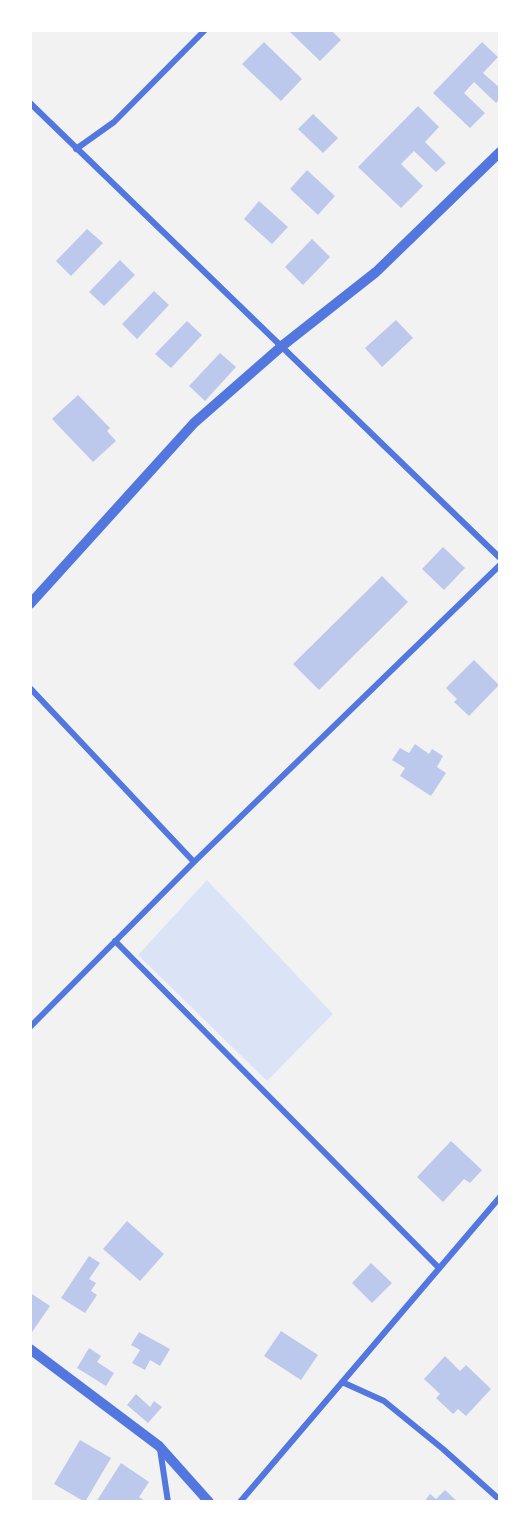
<!DOCTYPE html>
<style>
body{margin:0}
#map{position:relative;width:530px;height:1532px;overflow:hidden;background:#f2f2f2;font-family:Inter,sans-serif}
canvas{display:block}
.frame{position:absolute;inset:0;border:32px solid #fff;pointer-events:none}
</style>
<div id="map">
<canvas width="530" height="1532"></canvas>
<div class="frame"></div>
</div>
<script>
const context = document.querySelector('canvas').getContext('2d');
context.lineJoin = 'round';
function paint(path, color) {
  context.fillStyle = color;
  context.fill(path, 'evenodd');
}
function poly(rows) {
  const path = new Path2D();
  for (const r of rows) {
    path.moveTo(r[0], r[1]);
    for (let i = 2; i < r.length; i += 2) path.lineTo(r[i], r[i + 1]);
  }
  return path;
}
function strokePath(path, color, width, dash) {
  context.strokeStyle = color;
  context.lineWidth = width;
  context.lineCap = dash ? 'butt' : 'round';
  context.setLineDash(dash || []);
  context.stroke(path);
}
const green = poly([
 [207,880,333,1014,267,1081,138,955]
]);
const building = poly([
 [288,30,331,30,341,40,320,61],
 [264,42,302,79,281,101,242,64],
 [482,42,498,57,483,73,500,88,500,98,496,103,474,82,464,93,485,113,470,128,433,93],
 [418,106,439,127,425,142,446,163,436,172,414,151,401,164,423,186,401,208,358,167],
 [313,114,338,138,323,153,298,129],
 [307,170,335,196,318,215,290,189],
 [259,201,288,227,272,244,244,219],
 [87,229,103,243,71,276,56,261],
 [312,239,330,257,303,285,285,267],
 [120,260,135,275,104,306,89,292],
 [154,291,169,305,137,339,122,324],
 [396,320,413,338,382,367,365,348],
 [187,321,202,335,171,368,155,354],
 [220,353,236,367,205,401,189,386],
 [78,395,110,428,107,431,116,441,93,462,52,419],
 [443,547,465,568,444,590,422,569],
 [382,576,408,602,319,690,293,664],
 [474,660,499,685,469,716,454,702,457,699,446,688],
 [415,744,429,754,432,749,443,756,437,767,446,773,431,796,400,776,405,768,392,760,400,748,409,753],
 [451,1141,482,1170,470,1183,464,1179,443,1202,417,1177],
 [127,1221,164,1254,140,1281,103,1249],
 [89,1256,100,1263,89,1279,96,1283,91,1291,97,1295,85,1313,61,1298],
 [371,1263,392,1283,372,1303,352,1283],
 [32,1294,50,1306,30,1335,30,1297],
 [281,1331,318,1355,301,1380,264,1356],
 [139,1332,170,1349,160,1366,150,1360,145,1370,132,1363,140,1350,131,1345],
 [89,1348,101,1356,97,1362,114,1373,106,1386,77,1368],
 [445,1356,460,1371,466,1365,491,1389,466,1416,458,1409,453,1414,436,1398,440,1394,424,1379],
 [136,1394,150,1407,154,1401,162,1407,148,1423,127,1405],
 [80,1440,111,1458,85,1502,54,1484],
 [121,1463,149,1482,139,1497,146,1502,96,1502],
 [445,1490,458,1502,424,1502,430,1494,436,1499]
]);
const minor = poly([
 [30,103,500,558],
 [76,149,114,122,205,30],
 [30,688,194,862],
 [115,941,439,1268],
 [30,1027,194,862,500,565],
 [342,1382,384,1401,443,1449,500,1500],
 [160,1449,168,1502],
 [240,1502,500,1197]
]);
const tertiary = poly([
 [30,604,194,423,282,346,376,272,500,152],
 [30,1349,159,1446,209,1502]
]);
paint(green, '#dbe4f7');
paint(building, '#bdc9ec');
strokePath(minor, '#5277de', 6);
strokePath(tertiary, '#5277de', 10);
</script>
